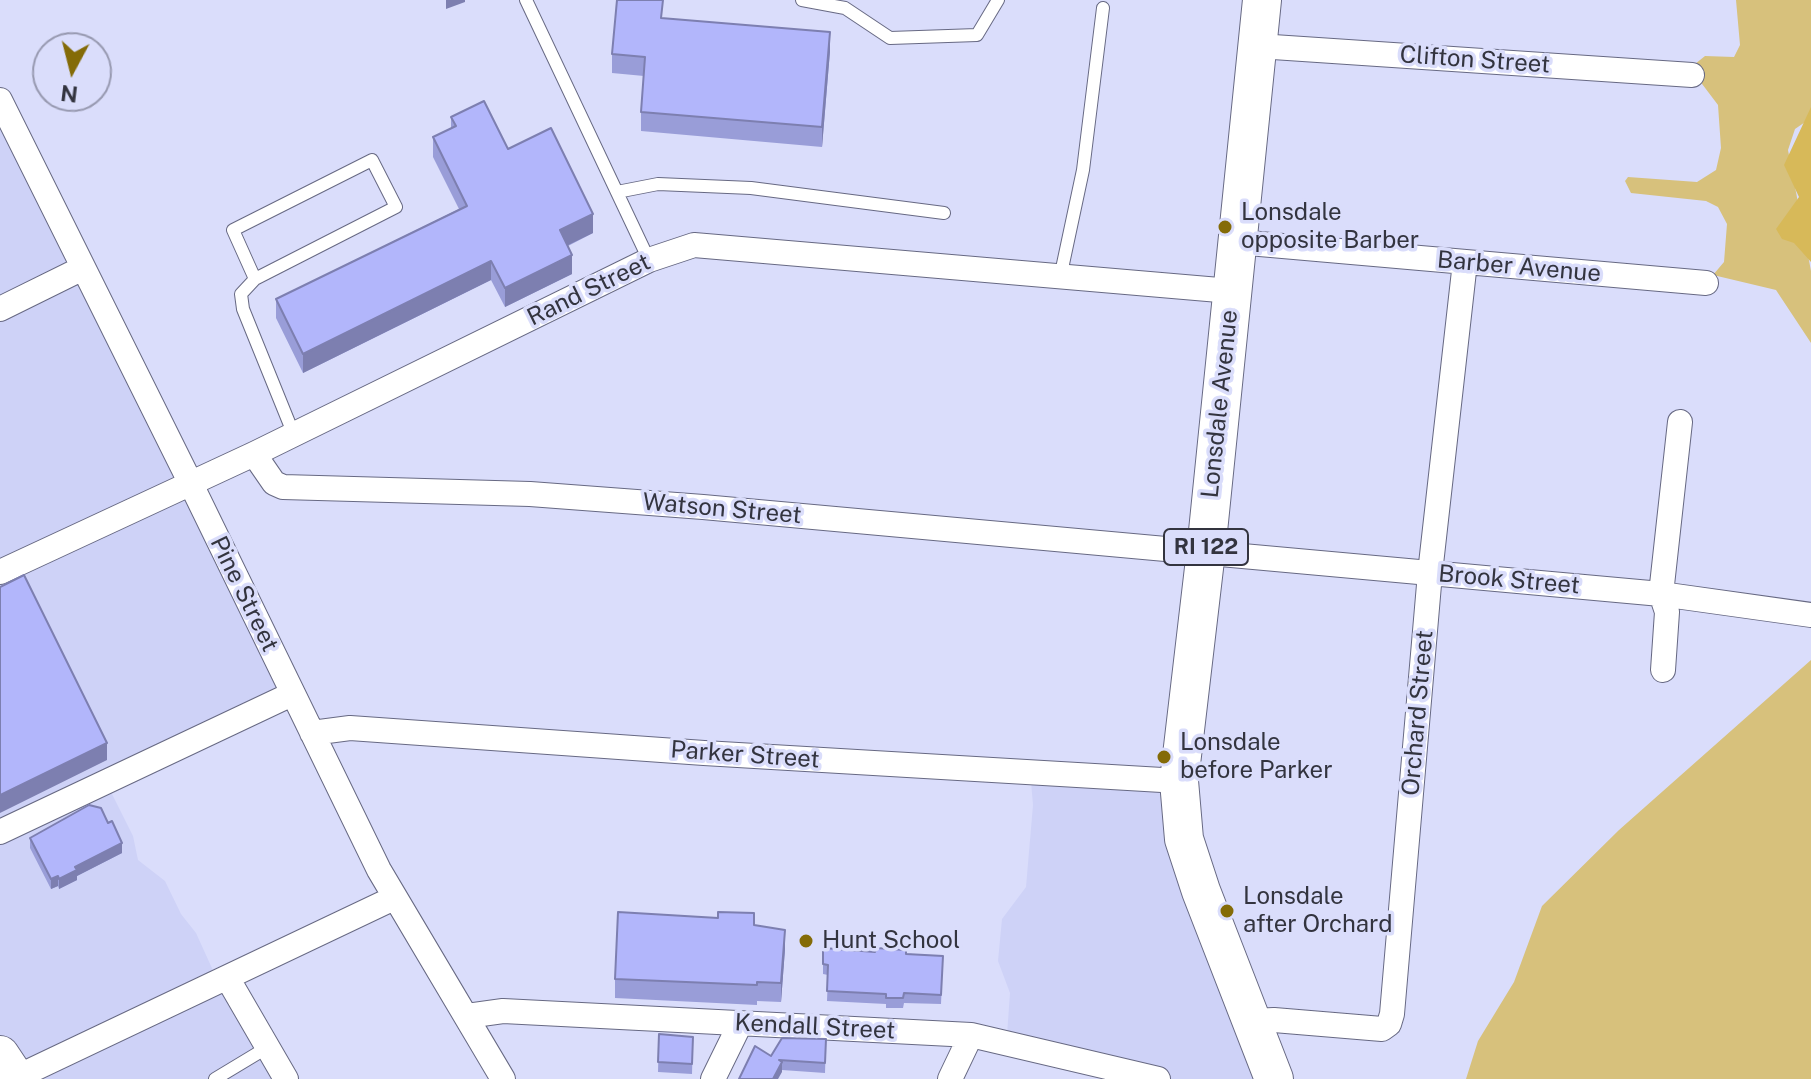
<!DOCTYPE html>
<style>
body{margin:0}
#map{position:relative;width:1811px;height:1079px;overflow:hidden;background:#daddfb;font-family:"Public Sans",sans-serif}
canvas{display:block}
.north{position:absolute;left:32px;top:32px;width:80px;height:80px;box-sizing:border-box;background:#daddfb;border:2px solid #9799b0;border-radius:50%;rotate:187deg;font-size:22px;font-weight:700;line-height:32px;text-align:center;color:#33343f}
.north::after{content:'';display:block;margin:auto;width:28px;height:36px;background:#846b07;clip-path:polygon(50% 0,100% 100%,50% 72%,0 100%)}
</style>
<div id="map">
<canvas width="1811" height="1079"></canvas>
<div class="north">N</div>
</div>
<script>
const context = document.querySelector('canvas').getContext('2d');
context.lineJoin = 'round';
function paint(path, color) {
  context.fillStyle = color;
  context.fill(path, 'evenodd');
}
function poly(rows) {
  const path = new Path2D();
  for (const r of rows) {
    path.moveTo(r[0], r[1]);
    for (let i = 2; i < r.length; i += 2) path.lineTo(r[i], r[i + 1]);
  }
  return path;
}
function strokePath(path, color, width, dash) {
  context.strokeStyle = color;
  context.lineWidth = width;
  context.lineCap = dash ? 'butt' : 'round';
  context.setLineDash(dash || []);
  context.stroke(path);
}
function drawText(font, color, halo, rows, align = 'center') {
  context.font = font + ' "Public Sans",sans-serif';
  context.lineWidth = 7;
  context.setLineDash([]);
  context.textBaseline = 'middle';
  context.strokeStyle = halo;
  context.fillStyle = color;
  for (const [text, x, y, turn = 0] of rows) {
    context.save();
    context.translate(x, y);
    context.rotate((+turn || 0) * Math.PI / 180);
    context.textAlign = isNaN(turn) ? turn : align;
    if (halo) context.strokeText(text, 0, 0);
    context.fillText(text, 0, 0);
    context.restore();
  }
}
const built = poly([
 [16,120,292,683,105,780,133,836,138,860,165,881,181,914,196,933,216,977,287,1079,0,1079,0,128],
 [1030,770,1168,775,1277,1079,1165,1079,1007,1035,1010,993,998,961,1002,919,1026,887,1033,805]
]);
const green = poly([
 [1736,0,1811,0,1811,118,1795,129,1788,150,1811,271,1811,343,1776,290,1713,275,1724,262,1727,224,1718,207,1706,201,1631,193,1625,181,1628,177,1697,182,1716,170,1721,148,1718,105,1690,68,1705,56,1734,57,1740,45],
 [1811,660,1811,1079,1466,1079,1478,1041,1514,982,1542,906,1619,830]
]);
const water = poly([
 [1811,107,1811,262,1794,243,1782,239,1776,229,1799,197,1784,165]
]);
const lane = poly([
 [526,0,649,260],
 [802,0,845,8,890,38,977,35,998,0],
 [617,192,658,184,751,188,944,213],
 [1060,278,1083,170,1103,8],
 [255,279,233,230,372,160,396,207,255,279,241,294,243,309,294,435],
 [215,1079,268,1047]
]);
const street = poly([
 [1258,46,1692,75],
 [0,100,191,484,379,870,503,1079],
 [1237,242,1706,283],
 [0,309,83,268],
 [254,454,274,483,283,487,530,494,703,507,1661,594,1811,615],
 [0,572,254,454,649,260,694,245,1231,291],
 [1663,670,1667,612,1661,594,1680,422],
 [312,733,350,728,704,753,1179,781],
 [0,832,292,694],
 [228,979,286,1079],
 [467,1016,503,1011,971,1035,1158,1079],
 [1251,1021,1274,1020,1382,1029,1389,1024,1392,1014,1430,573,1465,262],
 [15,1078,394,898],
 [713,1079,740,1024],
 [950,1079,971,1035]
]);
const primary = poly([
 [1262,0,1206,551,1179,781,1184,839,1201,891,1274,1079],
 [0,1055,16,1079]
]);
const wall = poly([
 [830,51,822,147,641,131,641,112,644,76,612,73,612,54],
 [451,117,508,149,593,233,568,246,572,274,505,307,491,280,303,373,276,318,276,299,459,209,433,157,433,137,451,128],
 [30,838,122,853,77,876,77,880,59,889,58,886,51,889,30,848],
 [718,918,754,925,785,949,781,1002,757,1001,757,1005,615,998,615,979],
 [823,948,943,956,941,1004,904,1003,903,1008,886,1008,886,1004,827,1001,828,975,823,974],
 [659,1034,693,1037,692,1074,658,1072],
 [826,1039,825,1073,782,1070,782,1072,771,1056]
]);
const shadedWall = poly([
 [446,0,465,0,465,2,446,9],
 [830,32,830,51,822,147,822,127],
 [593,214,593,233,560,249,560,230],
 [572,255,572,274,505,307,505,288],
 [491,261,491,280,303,373,303,354],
 [107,743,107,760,0,813,0,795],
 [122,843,122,853,77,876,77,880,59,889,59,879,75,867],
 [58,876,58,886,51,889,51,879],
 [785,930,785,949,781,1002,781,983],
 [782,1062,782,1072,778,1079,773,1079]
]);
const building = poly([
 [617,0,663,0,661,18,830,32,822,127,641,112,645,57,612,54,617,0],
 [484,101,508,149,551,128,593,214,560,230,572,255,505,288,491,261,303,354,276,299,467,206,433,137,456,126,451,117,484,101],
 [24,575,107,743,0,795,0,587,24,575],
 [89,805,101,808,108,823,112,821,122,843,75,867,77,870,59,879,58,876,51,879,30,838,89,805],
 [618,912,718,918,718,912,754,913,754,925,785,930,781,983,757,982,757,985,615,979,618,912],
 [823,948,875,952,876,948,906,950,906,954,943,956,941,995,904,993,903,998,886,998,886,994,827,991,828,965,823,964,823,948],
 [659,1034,693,1037,692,1064,658,1062,659,1034],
 [782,1038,826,1039,825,1063,779,1060,782,1062,773,1079,739,1079,755,1046,771,1056,782,1038]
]);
const markers = [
 [1225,227,8,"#846b07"],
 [1164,757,8,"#846b07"],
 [1227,911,8,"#846b07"],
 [806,941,8,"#846b07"]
];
const shields = [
 [1206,547,84]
];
const shieldNames = [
 ["RI 122",1206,547]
];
const streetNames = [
 ["Clifton Street",1475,60,4],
 ["Barber Avenue",1519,267,5],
 ["Rand Street",589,290,-26],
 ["Lonsdale Avenue",1220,404,-84],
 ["Watson Street",722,509,5],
 ["Brook Street",1509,580,5],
 ["Pine Street",244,594,64],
 ["Orchard Street",1418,713,-85],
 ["Parker Street",745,755,4],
 ["Kendall Street",815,1027,3]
];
const poiNames = [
 ["Lonsdale",1241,213],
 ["opposite Barber",1241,241],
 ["Lonsdale",1180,743],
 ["before Parker",1180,771],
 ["Lonsdale",1243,897],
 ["after Orchard",1243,925],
 ["Hunt School",822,941]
];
paint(built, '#ced2f7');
paint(green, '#d7c17c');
paint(water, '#d7b959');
strokePath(lane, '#676983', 14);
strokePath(street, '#676983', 26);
strokePath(primary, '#676983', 40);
strokePath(lane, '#fff', 12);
strokePath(street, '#fff', 24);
strokePath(primary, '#fff', 38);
paint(wall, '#999dd8');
paint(shadedWall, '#7d7fb0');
paint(building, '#b2b6fb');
strokePath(building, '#7d7fb0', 2);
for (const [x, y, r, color] of markers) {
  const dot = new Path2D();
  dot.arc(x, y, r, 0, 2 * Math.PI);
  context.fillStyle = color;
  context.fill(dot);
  strokePath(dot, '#daddfb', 3);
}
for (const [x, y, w] of shields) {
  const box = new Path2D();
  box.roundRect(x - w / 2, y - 18, w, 36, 6);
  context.fillStyle = '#daddfb';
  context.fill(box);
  strokePath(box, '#33343f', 2);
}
drawText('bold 22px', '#33343f', null, shieldNames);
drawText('24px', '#33343f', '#daddfb', streetNames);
drawText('24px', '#33343f', '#daddfb', poiNames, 'left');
</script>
